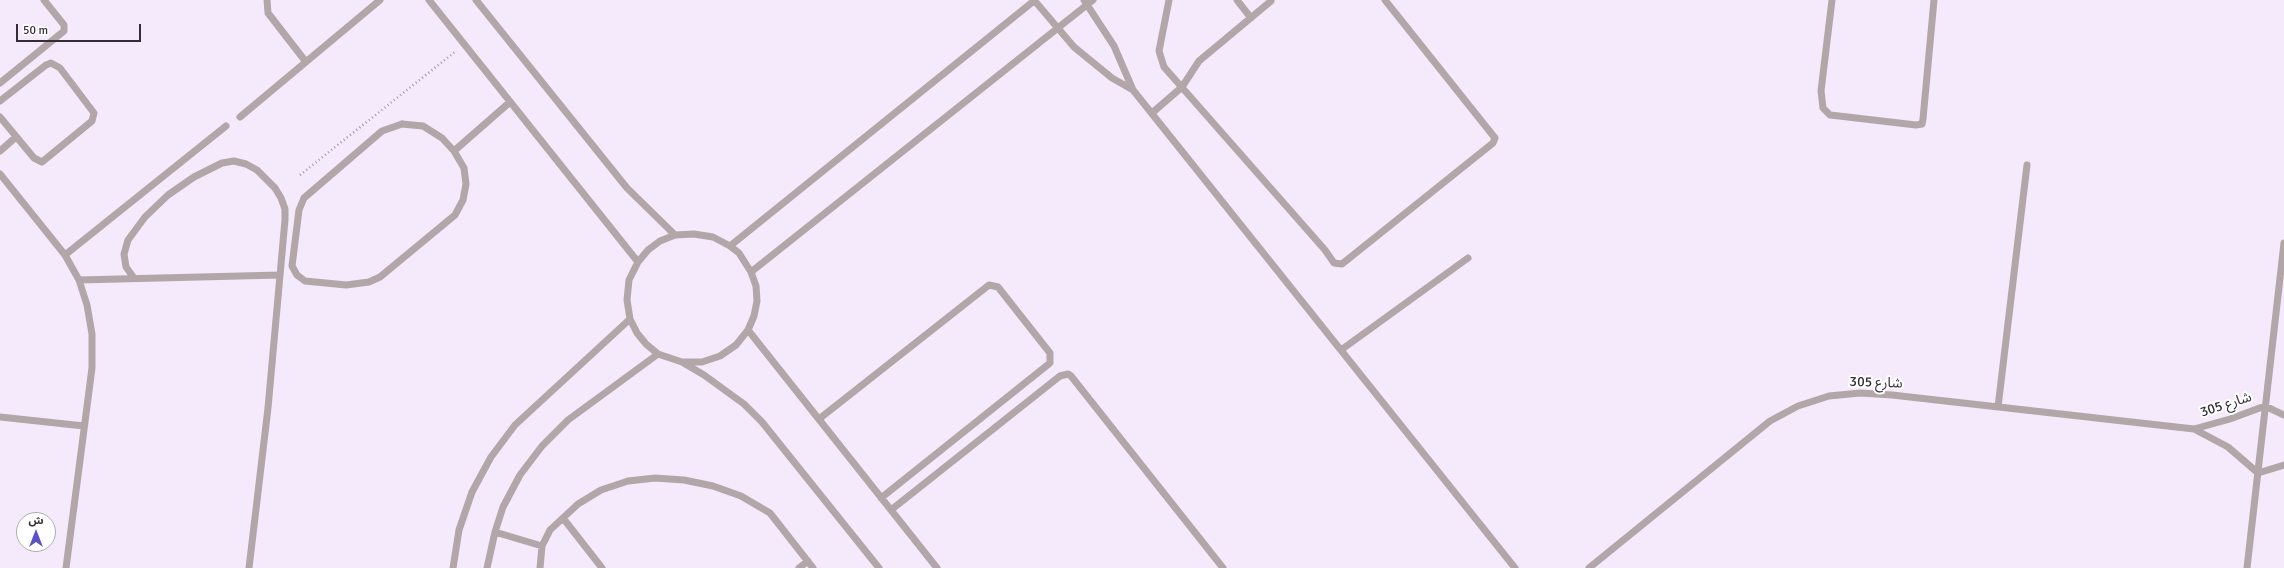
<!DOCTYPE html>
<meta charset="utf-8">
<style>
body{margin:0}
#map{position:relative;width:2284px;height:568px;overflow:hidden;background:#fbf9fd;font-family:Signika,"Noto Sans Arabic",sans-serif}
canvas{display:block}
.north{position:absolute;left:16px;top:512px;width:40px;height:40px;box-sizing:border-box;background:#fff;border:1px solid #adabaf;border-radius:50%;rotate:0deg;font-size:11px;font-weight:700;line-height:16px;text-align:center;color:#322d36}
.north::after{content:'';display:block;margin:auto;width:14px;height:18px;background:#5952ca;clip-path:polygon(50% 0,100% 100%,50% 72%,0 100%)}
.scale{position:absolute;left:16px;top:24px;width:125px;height:18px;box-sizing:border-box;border:2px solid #322d36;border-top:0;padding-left:5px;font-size:12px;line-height:14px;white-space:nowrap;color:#322d36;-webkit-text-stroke:3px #fff;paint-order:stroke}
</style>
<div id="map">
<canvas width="2284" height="568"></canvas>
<div class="north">ش</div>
<div class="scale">50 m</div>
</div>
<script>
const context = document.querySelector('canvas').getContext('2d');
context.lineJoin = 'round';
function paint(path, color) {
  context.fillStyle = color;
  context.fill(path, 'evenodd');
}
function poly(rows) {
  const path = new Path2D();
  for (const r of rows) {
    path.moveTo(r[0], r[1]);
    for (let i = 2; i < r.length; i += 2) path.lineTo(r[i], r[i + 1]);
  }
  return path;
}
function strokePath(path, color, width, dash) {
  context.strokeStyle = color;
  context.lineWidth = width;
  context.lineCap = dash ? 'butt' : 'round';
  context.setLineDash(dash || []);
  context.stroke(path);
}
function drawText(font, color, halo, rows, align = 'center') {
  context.font = font + ' Signika,"Noto Sans Arabic",sans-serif';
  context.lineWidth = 4;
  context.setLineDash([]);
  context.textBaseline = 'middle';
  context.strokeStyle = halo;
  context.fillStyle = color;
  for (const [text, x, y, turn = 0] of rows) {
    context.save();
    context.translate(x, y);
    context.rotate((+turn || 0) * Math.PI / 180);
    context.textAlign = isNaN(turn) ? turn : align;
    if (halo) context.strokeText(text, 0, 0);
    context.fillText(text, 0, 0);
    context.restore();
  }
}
const built = poly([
 [0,0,2284,0,2284,568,0,568],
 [24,520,48,520,48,544,24,544]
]);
const path = poly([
 [300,175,456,51]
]);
const service = poly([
 [267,0,268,13,306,62],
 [429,0,638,262],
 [476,0,627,188,675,235],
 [1034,0,1074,47,1112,78,1133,90],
 [1084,0,1114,46,1133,90,1515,568],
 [1169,0,1159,51,1164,67,1325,250,1334,263,1342,264,1493,143,1495,138,1385,0],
 [1237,0,1251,18],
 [1832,0,1821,91,1823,108,1830,115,1839,116,1916,125,1922,124,1923,119,1934,0],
 [0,83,64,31,64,25,44,0],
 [0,101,46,65,51,63,60,68,94,113,92,121,42,162,34,158,0,117],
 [1152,113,1182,87,1199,61,1271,1],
 [240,117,380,0],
 [402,124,423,126,442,138,454,151,464,168,466,184,463,200,455,215,380,277,369,282,346,285,305,281,297,275,292,266,299,210,304,198,382,131,402,124],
 [0,151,16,137],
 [454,151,510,102],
 [0,174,65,255,79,280,87,305,92,334,92,368,66,568],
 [730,246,1035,0],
 [65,255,226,126],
 [751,272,1093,0],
 [134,278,126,267,124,254,128,240,145,217,168,195,194,177,222,163,234,161,246,164,257,170,275,188,281,198,285,209,285,220,268,408,249,568],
 [79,280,280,275],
 [748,330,937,568],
 [1341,350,1468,258],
 [682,362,702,362,720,356,736,345,748,330,754,316,757,301,756,286,751,272,739,253,730,246,713,237,694,234,675,235,660,241,648,250,638,262,629,280,627,300,630,319,637,333,646,344,658,354,682,362,704,375,744,404,762,422,879,568],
 [1998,407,2027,165],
 [0,417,84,426],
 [819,419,989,285,998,287,1050,353,1050,363,881,498],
 [2194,429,2228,447,2258,473,2284,465],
 [891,510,1060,376,1068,374,1071,376,1223,568],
 [563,518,602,568],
 [495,532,542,546],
 [453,568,459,530,472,492,491,457,515,425,630,319],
 [487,568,495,532,503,507,520,475,542,446,568,420,658,354],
 [540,568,542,546,550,530,578,504,601,490,628,481,655,478,684,480,713,486,741,496,770,513,813,568],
 [799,568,808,561],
 [1589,568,1770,421,1798,406,1829,396,1860,393,1892,395,2194,429,2230,419,2265,406,2284,415],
 [2247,568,2284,243]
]);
const streetNames = [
 ["شارع 305",1876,383,2],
 ["شارع 305",2226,405,-18]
];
paint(built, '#f4eafb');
strokePath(path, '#9d9aa0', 2.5, [1, 3]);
strokePath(service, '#b2a6a8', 7);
drawText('14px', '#322d36', '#fff', streetNames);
</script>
